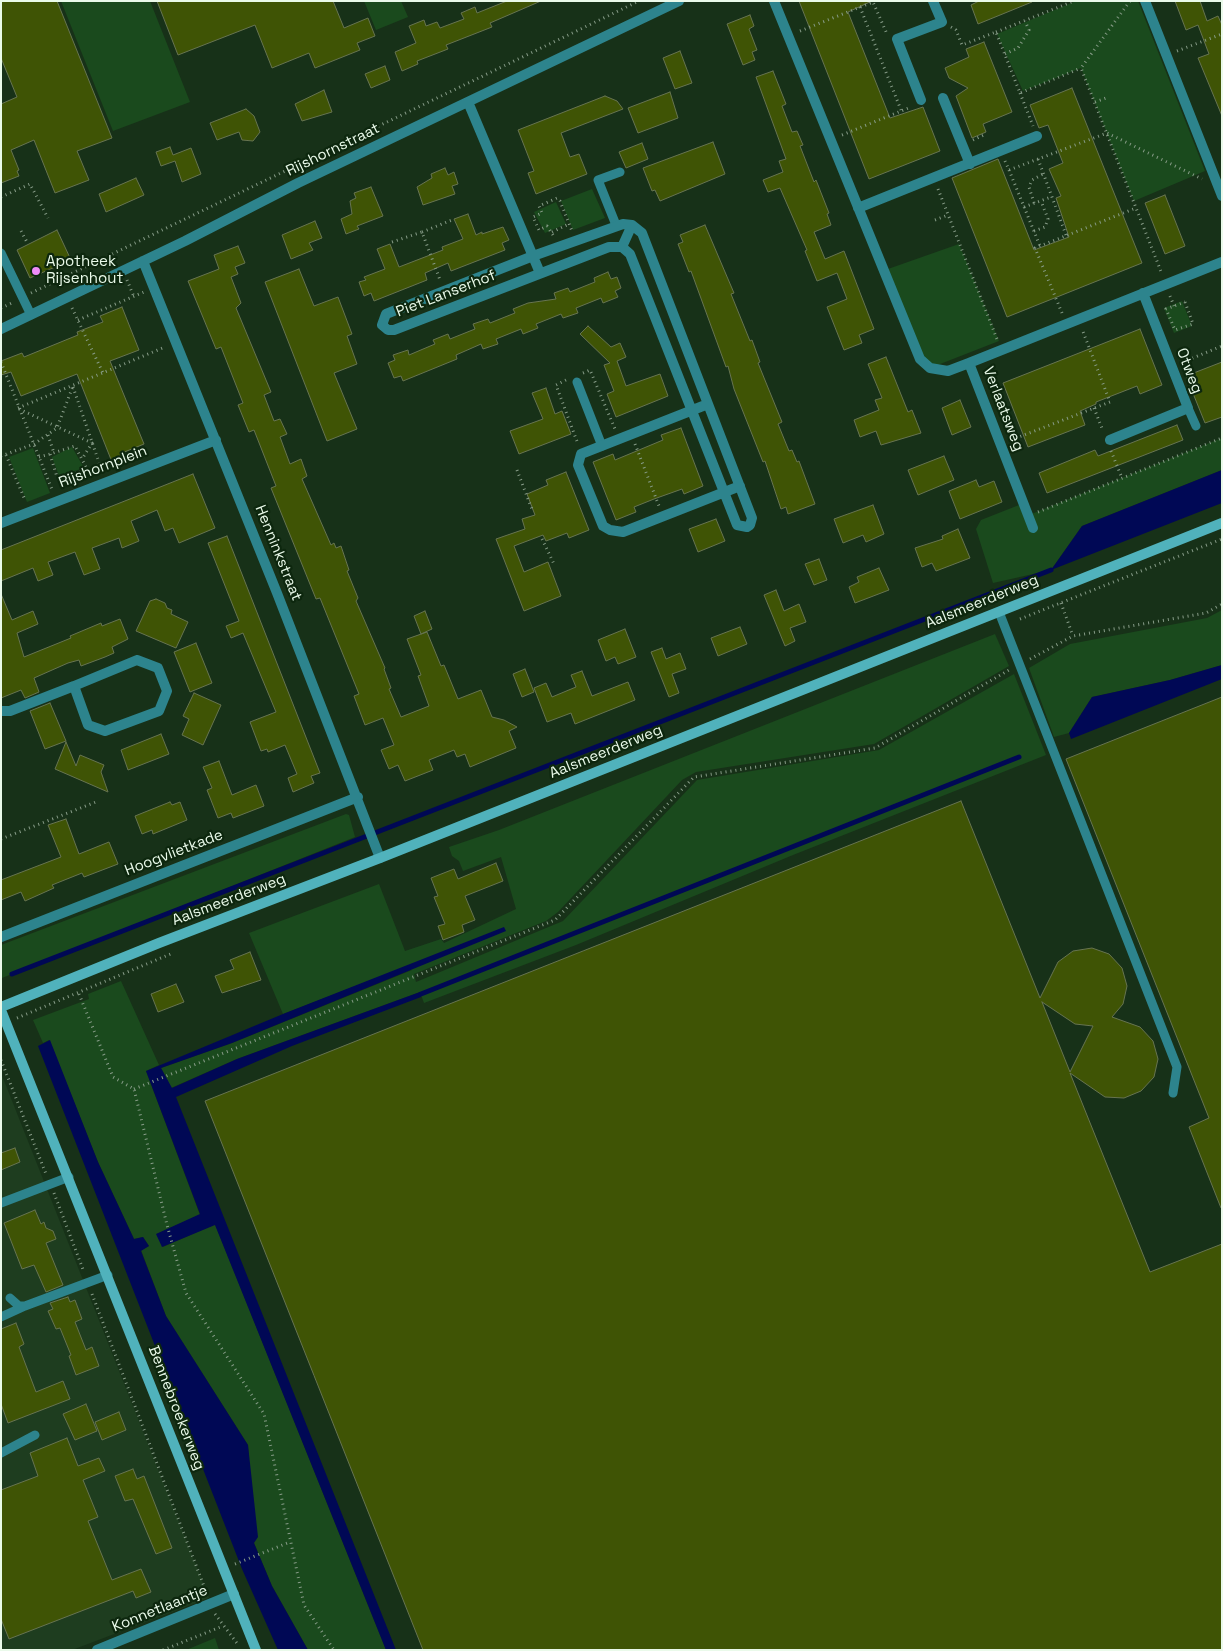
<!DOCTYPE html>
<style>
body{margin:0}
#map{position:relative;width:1223px;height:1651px;overflow:hidden;background:#173118;font-family:"Space Grotesk",sans-serif}
canvas{display:block}
.frame{position:absolute;inset:0;border:2px solid #eafaea;pointer-events:none}
</style>
<div id="map">
<canvas width="1223" height="1651"></canvas>
<div class="frame"></div>
</div>
<script>
const context = document.querySelector('canvas').getContext('2d');
context.lineJoin = 'round';
function paint(path, color) {
  context.fillStyle = color;
  context.fill(path, 'evenodd');
}
function poly(rows) {
  const path = new Path2D();
  for (const r of rows) {
    path.moveTo(r[0], r[1]);
    for (let i = 2; i < r.length; i += 2) path.lineTo(r[i], r[i + 1]);
  }
  return path;
}
function strokePath(path, color, width, dash) {
  context.strokeStyle = color;
  context.lineWidth = width;
  context.lineCap = dash ? 'butt' : 'round';
  context.setLineDash(dash || []);
  context.stroke(path);
}
function drawText(font, color, halo, rows, align = 'center') {
  context.font = font + ' "Space Grotesk",sans-serif';
  context.lineWidth = 4.5;
  context.setLineDash([]);
  context.textBaseline = 'middle';
  context.strokeStyle = halo;
  context.fillStyle = color;
  for (const [text, x, y, turn = 0] of rows) {
    context.save();
    context.translate(x, y);
    context.rotate((+turn || 0) * Math.PI / 180);
    context.textAlign = isNaN(turn) ? turn : align;
    if (halo) context.strokeText(text, 0, 0);
    context.fillText(text, 0, 0);
    context.restore();
  }
}
const built = poly([
 [1,1073,209,1598,72,1650,1,1650]
]);
const green = poly([
 [61,1,150,1,190,102,113,131],
 [364,1,401,1,408,17,376,30],
 [1076,1,1138,1,1205,171,1134,201,1081,68,1023,91,997,34],
 [592,189,605,218,573,230,561,201],
 [556,202,566,224,545,233,534,212],
 [959,244,999,341,935,366,925,361,888,269],
 [1182,301,1192,326,1174,333,1164,308],
 [1222,438,1222,470,1082,526,1051,570,993,583,976,529,981,520,1019,505,1024,517],
 [72,447,84,468,59,476,52,457],
 [33,448,50,493,27,502,9,457],
 [1222,610,1222,665,1170,680,1092,697,1069,733,1054,737,1029,668,1070,644,1207,618],
 [995,634,1009,666,874,744,696,772,682,780,558,912,546,921,414,974,416,982,563,921,697,780,879,750,1014,674,1046,755,793,855,576,945,424,1003,420,992,237,1059,171,1088,161,1068,232,1043,412,970,403,968,283,1014,249,933,379,884,405,951,441,939,444,943,516,909,501,857,463,871,459,861,452,856,449,847,499,830],
 [346,814,349,815,355,837,2,978,1,945],
 [121,981,159,1065,146,1071,200,1215,157,1234,163,1247,215,1224,386,1650,308,1650,272,1586,254,1543,248,1445,166,1316,141,1250,149,1246,143,1237,134,1239,98,1162,49,1040,43,1043,33,1020,89,999,88,994],
 [215,1638,219,1650,186,1650]
]);
const water = poly([
 [1222,470,1222,503,1051,570,1082,526],
 [1222,665,1222,679,1071,739,1069,733,1092,697,1170,680],
 [504,927,506,931,232,1043,161,1068,172,1088,237,1059,420,992,421,997,292,1046,176,1097,396,1650,386,1650,215,1225,162,1247,156,1234,200,1214,146,1071,283,1014],
 [50,1040,98,1162,134,1239,143,1237,149,1246,141,1251,166,1316,248,1445,258,1537,254,1543,272,1586,308,1650,278,1650,242,1569,38,1046]
]);
const stream = poly([
 [12,974,1051,570],
 [421,994,1019,757]
]);
const building = poly([
 [1,1,57,1,112,138,77,151,89,180,55,193,34,140,11,150,19,170,17,171,19,176,1,183,1,104,17,97,1,58,1,1],
 [157,1,333,1,344,28,368,18,375,36,357,43,360,50,315,68,309,53,272,68,255,25,178,55,157,1],
 [507,1,541,1,490,23,492,27,446,45,448,49,417,61,418,64,402,71,395,52,416,43,409,26,424,20,426,26,437,22,440,28,464,19,461,13,475,7,477,13,507,1],
 [799,1,872,1,848,12,890,118,923,107,940,151,869,179,799,1],
 [979,1,1032,1,1032,2,978,24,971,5,979,1],
 [1175,1,1200,1,1207,21,1218,16,1222,25,1222,116,1198,58,1209,54,1198,25,1186,30,1175,1],
 [750,15,754,26,749,29,757,50,752,52,755,60,743,65,727,24,750,15],
 [984,42,1012,112,983,124,986,132,972,138,956,96,968,88,949,78,945,68,969,57,966,49,984,42],
 [680,51,692,83,675,89,663,58,680,51],
 [385,66,390,80,371,88,365,74,385,66],
 [773,71,786,104,782,106,792,132,797,131,803,145,800,146,814,182,816,180,829,213,827,214,831,225,814,232,825,259,844,251,874,329,859,335,862,343,844,350,827,307,847,299,837,273,817,281,805,251,807,250,780,188,768,192,763,180,783,172,779,161,786,159,756,77,773,71],
 [1072,88,1142,263,1007,317,952,178,998,159,1034,250,1069,237,1056,198,1061,196,1049,169,1063,163,1048,125,1039,128,1030,105,1072,88],
 [324,90,332,112,302,121,295,104,324,90],
 [670,92,678,118,638,133,628,108,670,92],
 [605,96,617,101,623,109,561,133,570,157,579,154,587,174,536,194,528,173,534,171,518,130,605,96],
 [246,109,254,116,260,132,253,141,242,140,239,132,217,140,210,123,246,109],
 [713,142,725,174,660,201,655,190,652,191,643,168,713,142],
 [642,143,648,159,626,168,619,152,642,143],
 [170,147,173,155,191,148,201,174,182,182,175,161,161,166,156,152,170,147],
 [445,168,448,175,454,172,458,184,452,186,455,194,423,205,417,187,432,178,431,174,445,168],
 [136,178,144,195,106,212,99,194,136,178],
 [371,187,383,216,357,226,359,229,346,234,341,219,352,214,350,201,356,198,354,193,371,187],
 [1165,195,1185,246,1165,254,1145,203,1165,195],
 [468,214,476,235,482,232,482,234,503,227,509,240,502,243,505,250,451,271,448,263,425,273,427,280,374,301,371,293,364,296,359,282,366,280,364,277,385,269,377,249,390,244,399,267,443,250,442,247,463,239,454,219,468,214],
 [315,221,322,238,309,243,313,250,291,259,282,235,315,221],
 [705,225,725,272,734,293,731,294,750,341,752,340,760,362,758,363,782,422,778,424,789,451,792,450,797,462,799,461,815,504,788,514,786,507,781,509,765,461,763,462,734,389,728,366,726,367,691,271,689,272,678,244,683,242,680,235,705,225],
 [57,230,71,260,30,278,17,250,57,230],
 [238,246,245,263,235,267,238,274,231,277,241,303,236,308,271,392,264,395,274,421,280,419,287,434,280,437,290,464,301,459,307,476,302,479,331,545,334,543,336,548,341,546,349,570,347,571,358,598,356,601,385,668,384,669,391,688,389,689,401,717,429,706,418,676,421,675,407,639,427,632,441,666,444,665,458,699,481,690,492,717,504,720,517,727,509,731,516,748,470,767,465,754,457,757,454,750,429,760,433,770,405,781,398,765,389,769,381,750,394,745,383,718,365,725,354,696,359,694,320,598,316,599,271,488,276,486,254,430,249,432,238,405,243,403,221,347,216,349,188,281,219,269,214,255,238,246],
 [299,269,314,306,338,297,352,334,347,336,357,364,334,373,357,429,327,441,265,282,299,269],
 [608,272,611,279,617,277,621,288,615,291,618,297,603,303,601,298,576,308,578,313,563,318,561,314,536,324,538,328,523,334,521,329,496,339,498,344,483,349,481,344,456,355,457,359,403,381,401,376,394,378,388,363,395,360,393,355,408,350,409,355,435,344,433,340,448,334,450,339,475,329,473,324,488,319,490,323,515,313,513,309,528,303,556,299,554,293,568,288,570,292,595,282,594,278,608,272],
 [122,307,139,350,110,361,144,444,122,453,126,462,114,467,77,374,21,396,11,372,1,375,1,361,22,353,24,357,78,335,77,332,103,322,100,316,122,307],
 [588,326,611,347,620,343,626,357,617,361,626,386,660,374,668,396,616,417,607,394,614,391,604,365,610,363,580,334,588,326],
 [1140,329,1162,385,1140,394,1137,386,1096,402,1096,404,1080,411,1085,425,1028,447,1003,383,1140,329],
 [886,357,908,412,912,410,921,433,881,445,876,431,860,437,854,420,879,410,875,400,882,398,868,364,886,357],
 [1222,362,1222,417,1205,423,1186,376,1222,362],
 [546,388,555,414,562,411,571,434,519,454,510,431,543,419,532,393,546,388],
 [960,400,971,427,952,435,942,408,960,400],
 [1177,425,1183,440,1047,493,1039,473,1095,450,1098,456,1177,425],
 [681,428,703,486,684,494,682,489,654,499,634,507,636,512,616,520,593,462,613,454,615,460,663,440,661,435,681,428],
 [944,456,954,480,918,495,908,470,944,456],
 [566,472,589,530,569,538,567,533,546,541,543,535,514,546,524,572,548,562,561,596,524,611,496,539,525,529,522,519,535,515,527,494,548,485,546,480,566,472],
 [193,474,215,528,179,543,173,528,165,531,157,510,131,521,139,541,122,548,119,538,92,548,100,569,84,575,75,552,48,562,53,575,38,581,33,568,1,581,1,550,193,474],
 [976,480,979,487,994,481,1002,502,960,519,949,491,976,480],
 [873,505,884,534,866,542,863,535,843,543,834,519,873,505],
 [716,519,725,541,698,552,689,529,716,519],
 [958,529,970,558,936,571,932,563,922,567,915,548,943,539,942,536,958,529],
 [227,536,320,773,311,776,314,783,293,792,288,778,297,774,285,745,268,752,267,749,261,751,250,722,276,712,243,633,231,638,226,626,239,621,208,543,227,536],
 [819,559,827,580,814,585,805,564,819,559],
 [879,568,889,590,855,603,849,587,859,582,857,577,879,568],
 [776,590,784,611,799,604,806,622,790,628,795,641,785,646,764,595,776,590],
 [1,594,12,620,33,611,38,624,17,633,24,657,71,638,70,636,101,623,102,626,120,619,128,639,112,647,114,653,105,657,81,666,79,660,68,663,34,678,39,692,25,698,21,690,1,698,1,594],
 [156,599,165,603,167,608,172,610,171,614,188,622,176,648,136,631,150,601,156,599],
 [425,611,432,629,421,634,414,616,425,611],
 [740,627,747,644,718,656,711,638,740,627],
 [625,629,636,657,618,664,615,657,606,661,598,640,625,629],
 [196,643,212,683,190,692,174,652,196,643],
 [662,648,666,659,680,653,686,669,672,674,679,693,669,697,651,652,662,648],
 [525,669,534,692,522,697,513,674,525,669],
 [582,671,592,696,628,682,635,700,575,724,571,713,547,722,534,688,546,683,552,697,576,687,571,675,582,671],
 [194,693,221,705,203,745,182,735,189,719,183,716,194,693],
 [1222,697,1222,1208,1221,1208,1189,1127,1209,1118,1066,759,1222,697],
 [50,703,66,741,45,749,30,711,50,703],
 [161,734,169,754,128,770,121,750,161,734],
 [66,742,76,766,80,755,104,765,101,772,108,792,55,769,66,742],
 [219,761,232,795,256,785,264,806,233,818,231,813,218,818,207,790,212,788,203,767,219,761],
 [961,801,1040,998,1058,962,1073,951,1092,948,1109,954,1122,968,1127,986,1123,1004,1112,1017,1140,1027,1153,1041,1158,1059,1154,1077,1141,1091,1124,1098,1105,1097,1070,1073,1150,1272,1222,1244,1222,1650,423,1650,205,1101,961,801],
 [1042,1002,1075,1024,1093,1026,1070,1072,1042,1002],
 [170,802,172,805,180,802,187,820,153,834,152,830,142,834,135,816,170,802],
 [66,819,79,854,109,842,118,864,84,877,82,873,52,885,54,888,25,901,21,892,1,900,1,880,61,857,48,825,66,819],
 [496,863,503,881,465,896,475,920,462,925,464,932,443,940,438,926,445,924,434,897,438,896,431,878,454,869,458,879,496,863],
 [250,952,261,980,222,993,215,976,234,969,230,960,250,952],
 [176,984,184,1002,158,1012,151,994,176,984],
 [15,1148,20,1162,1,1170,1,1153,15,1148],
 [35,1210,41,1224,44,1222,46,1228,53,1231,56,1239,46,1243,63,1285,46,1292,34,1265,22,1269,4,1223,35,1210],
 [68,1297,70,1302,75,1300,82,1319,75,1322,86,1350,92,1347,99,1366,76,1375,69,1356,71,1355,60,1328,56,1329,48,1311,53,1309,50,1303,68,1297],
 [16,1323,24,1344,19,1347,36,1392,63,1381,70,1399,8,1423,1,1404,1,1329,16,1323],
 [86,1404,97,1431,75,1440,63,1414,86,1404],
 [119,1412,126,1430,102,1440,95,1422,119,1412],
 [67,1438,78,1466,99,1458,105,1471,83,1480,98,1517,88,1521,112,1580,141,1569,151,1592,136,1598,133,1591,9,1639,1,1619,1,1490,38,1476,30,1453,67,1438],
 [133,1469,137,1479,144,1476,172,1548,156,1554,133,1499,125,1501,115,1476,133,1469]
]);
const path = poly([
 [1130,1,1081,68,1162,274],
 [860,7,901,110],
 [951,27,956,30,962,45,996,32,1020,93,1081,68],
 [800,31,873,2,887,34],
 [996,32,1074,1],
 [1177,51,1222,34],
 [1005,54,1018,48,1029,30,1025,21],
 [1020,93,1033,126],
 [1095,102,1106,98],
 [842,135,911,107],
 [973,140,986,134],
 [1038,159,1066,235],
 [1005,161,1009,170,1107,133,1202,179],
 [1009,170,1040,246],
 [938,189,997,339],
 [1,197,30,184,48,218],
 [1034,203,1029,187,1032,180,1043,174],
 [1024,207,1051,197],
 [935,220,948,215],
 [21,231,28,244],
 [1034,231,1045,227,1048,219,1041,201],
 [422,232,452,220],
 [552,232,569,224],
 [553,235,547,226,539,230,533,217,542,213,539,206,557,198,560,201,572,231],
 [392,242,422,232,440,280],
 [127,280,134,297],
 [31,293,639,1],
 [1170,296,1174,306],
 [1185,302,1193,324,1175,330,1166,309,1185,302],
 [1,308,12,303],
 [72,308,103,373],
 [1062,313,1035,248,1136,208],
 [78,320,144,292],
 [1,362,53,492],
 [1183,362,1222,346],
 [583,373,590,370,615,429],
 [566,380,556,385,578,444],
 [73,387,102,471],
 [18,408,165,347],
 [1094,408,1103,431],
 [19,409,92,443,82,459],
 [48,435,54,453],
 [1011,440,1110,402,1082,329],
 [635,444,659,506],
 [1111,451,1122,478],
 [6,455,25,500],
 [1,456,34,444,57,428,73,386],
 [39,457,50,454],
 [517,470,533,512],
 [74,474,57,477,50,454,75,446,87,469,74,474,76,483],
 [1038,512,1222,438],
 [542,539,554,564],
 [1061,603,1073,636],
 [1020,619,1222,539],
 [1030,659,1073,636,1206,613,1222,604],
 [1,839,96,802],
 [79,994,113,1077,134,1089,167,1225,186,1293,264,1414,304,1605,334,1650],
 [17,1018,173,953],
 [1,1060,46,1174],
 [134,1089,555,920,694,777,875,748,1009,670],
 [54,1193,84,1272],
 [92,1294,207,1594],
 [235,1564,290,1542],
 [215,1614,239,1646],
 [163,1650,223,1626]
]);
const lane = poly([
 [616,225,598,180,620,172],
 [1,253,31,315],
 [577,382,602,446],
 [1188,408,1196,426],
 [999,612,1177,1067,1173,1093],
 [1,1203,69,1177],
 [10,1298,19,1306,25,1306,108,1275],
 [1,1317,25,1306],
 [1,1453,35,1435]
]);
const street = poly([
 [774,1,920,359,930,368,948,371,969,363,1033,528],
 [1145,1,1222,196],
 [943,98,970,164],
 [921,100,897,39,942,22,933,1],
 [468,102,540,273],
 [858,208,1037,136],
 [623,224,632,225,642,233,752,518,750,525,747,527,737,525,630,254,622,247,609,247,394,330,388,330,382,325,386,314,533,256,623,224],
 [622,247,632,225],
 [143,261,277,593,380,858],
 [1,329,185,241,298,183,679,1],
 [969,363,1222,262],
 [708,404,581,454,578,465,603,526,610,530,623,532,740,486],
 [1110,440,1188,408,1143,293],
 [1,523,216,440],
 [137,660,158,668,167,691,159,711,105,731,88,725,74,686,137,660],
 [1,711,10,711,74,686],
 [1,937,358,797],
 [97,1650,234,1594]
]);
const secondary = poly([
 [1,1007,159,943,380,858,1222,523],
 [1,1010,256,1650]
]);
const markers = [
 [36,271,5,"#ef8bf7"]
];
const streetNames = [
 ["Rijshornstraat",333,150,-26],
 ["Piet Lanserhof",446,294,-21],
 ["Otweg",1189,371,69],
 ["Verlaatsweg",1003,409,69],
 ["Rijshornplein",103,467,-21],
 ["Henninkstraat",278,553,68],
 ["Aalsmeerderweg",982,602,-22],
 ["Aalsmeerderweg",606,752,-22],
 ["Hoogvlietkade",174,853,-21],
 ["Aalsmeerderweg",229,900,-21],
 ["Bennebroekerweg",176,1408,69],
 ["Konnetlaantje",160,1609,-22]
];
const poiNames = [
 ["Apotheek",46,262],
 ["Rijsenhout",46,279]
];
paint(built, '#1e3d1f');
paint(green, '#1a4a1d');
paint(water, '#000855');
strokePath(stream, '#000855', 5);
paint(building, '#3f5405');
strokePath(building, '#677451', 1);
strokePath(path, '#879c88', 3, [1, 4]);
strokePath(lane, '#2d848d', 9);
strokePath(street, '#2d848d', 10);
strokePath(secondary, '#50b2bc', 10);
for (const [x, y, r, color] of markers) {
  const dot = new Path2D();
  dot.arc(x, y, r, 0, 2 * Math.PI);
  context.fillStyle = color;
  context.fill(dot);
  strokePath(dot, '#0d270e', 2);
}
drawText('15px', '#eafaea', '#0d270e', streetNames);
drawText('15px', '#eafaea', '#0d270e', poiNames, 'left');
</script>
